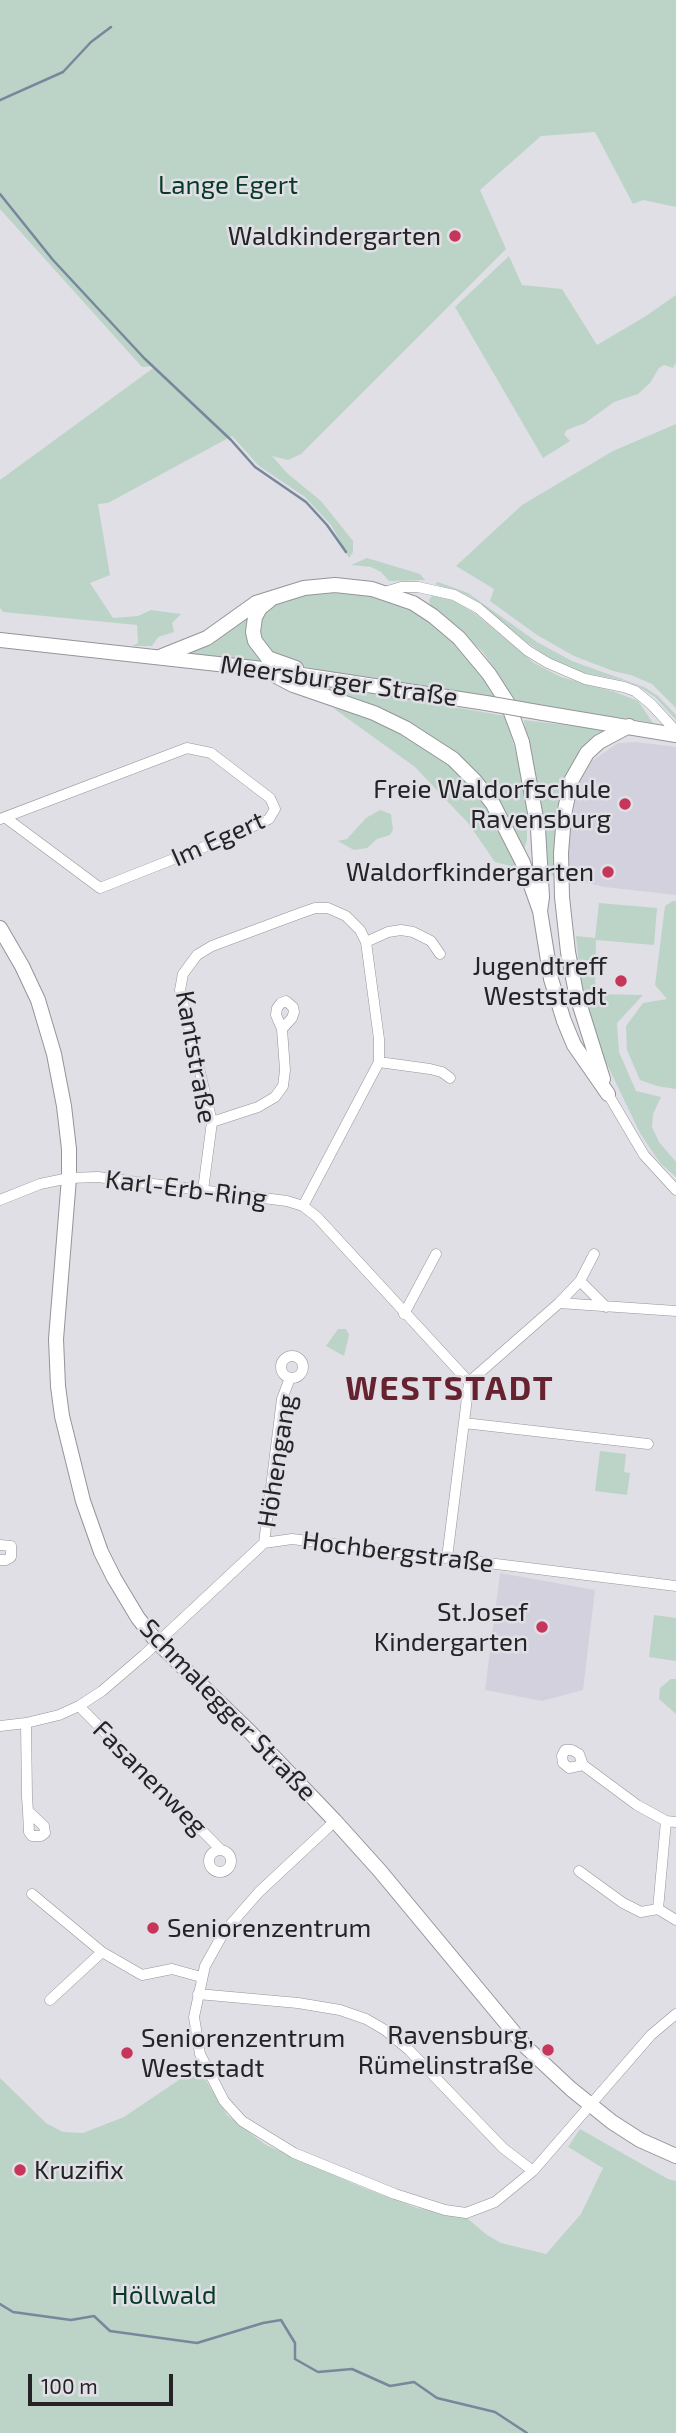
<!DOCTYPE html>
<meta charset="utf-8">
<style>
body{margin:0}
#map{position:relative;width:676px;height:2433px;overflow:hidden;background:#e0dfe5;font-family:"Exo 2",sans-serif}
canvas{display:block}
.scale{position:absolute;left:28px;top:2374px;width:145px;height:32px;box-sizing:border-box;border:4px solid #242426;border-top:0;padding-left:9px;font-size:21px;line-height:24px;white-space:nowrap;color:#242426;-webkit-text-stroke:5px #e0dfe5;paint-order:stroke}
</style>
<div id="map">
<canvas width="676" height="2433"></canvas>
<div class="scale">100 m</div>
</div>
<script>
const context = document.querySelector('canvas').getContext('2d');
context.lineJoin = 'round';
function paint(path, color) {
  context.fillStyle = color;
  context.fill(path, 'evenodd');
}
function poly(rows) {
  const path = new Path2D();
  for (const r of rows) {
    if (r.length === 3) {
      path.moveTo(r[0] + r[2], r[1]);
      path.arc(r[0], r[1], r[2], 0, 2 * Math.PI);
      continue;
    }
    path.moveTo(r[0], r[1]);
    for (let i = 2; i < r.length; i += 2) path.lineTo(r[i], r[i + 1]);
  }
  return path;
}
function strokePath(path, color, width, dash) {
  context.strokeStyle = color;
  context.lineWidth = width;
  context.lineCap = dash ? 'butt' : 'round';
  context.setLineDash(dash || []);
  context.stroke(path);
}
function drawText(font, color, halo, rows, align = 'center') {
  context.font = font + ' "Exo 2",sans-serif';
  context.lineWidth = 5;
  context.setLineDash([]);
  context.textBaseline = 'middle';
  context.strokeStyle = halo;
  context.fillStyle = color;
  for (const [text, x, y, turn = 0] of rows) {
    context.save();
    context.translate(x, y);
    context.rotate((+turn || 0) * Math.PI / 180);
    context.textAlign = isNaN(turn) ? turn : align;
    if (halo) context.strokeText(text, 0, 0);
    context.fillText(text, 0, 0);
    context.restore();
  }
}
const built = poly([
 [637,742,676,747,676,895,605,887,566,878,571,822,577,786,592,761,618,743],
 [500,1573,595,1590,583,1690,542,1701,485,1690]
]);
const green = poly([
 [0,0,676,0,676,207,643,200,633,204,595,132,541,136,480,190,506,249,301,454,288,460,272,456,287,473,321,501,353,541,353,552,349,558,331,525,305,497,259,466,232,436,108,503,98,504,110,575,90,583,113,618,138,616,151,610,181,614,172,623,174,632,158,637,152,646,132,646,138,643,137,625,3,612,0,608,0,480,156,366,142,367,0,209],
 [509,256,522,285,562,289,597,345,646,316,676,295,676,363,673,368,664,365,659,368,650,383,638,394,614,402,585,423,567,430,564,434,570,441,543,458,455,307],
 [676,424,676,708,652,684,631,675,613,671,574,656,537,635,490,601,494,589,456,566,522,505,613,451],
 [367,558,420,574,425,580,389,581,381,572,371,567,351,565],
 [438,582,468,593,537,642,572,661,644,687,658,696,676,715,676,720,655,697,638,686,626,681,579,672,552,660,525,641,470,597,435,584],
 [319,588,385,597,423,615,455,643,481,674,498,702,300,666,275,656,259,639,260,619,271,602],
 [433,595,452,600,473,612,534,663,561,677,615,692,638,701,653,723,625,718,543,713,515,700,483,652,431,606,429,600],
 [252,609,247,625,248,640,257,655,270,664,186,653],
 [294,680,506,716,519,764,527,808,527,840,523,853,466,765],
 [333,708,365,716,404,733,436,752,485,800,519,868,495,862,468,823,415,767],
 [524,720,614,731,565,780,559,799,554,876,544,874],
 [380,810,391,814,393,830,390,835,377,839,367,848,354,850,338,841,347,839,366,818],
 [673,901,676,901,676,1089,657,1086,640,1080,627,1050,626,1026,643,1003,667,999,655,985,665,906],
 [599,903,657,908,654,945,596,940,595,994,643,995,617,1023,619,1052,636,1091,661,1097,653,1114,652,1127,659,1142,676,1162,676,1177,660,1163,640,1133,603,1056,582,995,576,936,595,938],
 [338,1329,346,1329,349,1335,344,1356,326,1346],
 [600,1451,626,1454,624,1472,630,1473,627,1495,595,1491],
 [654,1615,676,1618,676,1661,649,1657],
 [671,1679,676,1679,676,1714,659,1699,660,1688],
 [198,2067,227,2115,266,2145,361,2187,417,2208,467,2218,487,2235,501,2243,546,2254,581,2214,603,2168,568,2147,580,2129,668,2179,676,2181,676,2433,0,2433,0,2078,46,2123,63,2132,83,2133,124,2117]
]);
const stream = poly([
 [0,100,63,72,91,42,111,27],
 [0,194,53,260,144,358,231,440,255,467,306,502,327,525,346,552],
 [0,2304,13,2312,71,2320,94,2316,110,2331,197,2343,263,2323,281,2320,295,2343,295,2359,318,2372,352,2369,390,2386,414,2382,437,2398,495,2412,527,2433]
]);
const street = poly([
 [385,592,401,587,418,587,454,595,478,608,528,651,548,663,585,679,624,687,635,691,651,704,676,731],
 [0,819,187,748,211,753,270,798,275,809,269,819,227,838,100,888,6,818],
 [366,942,388,932,401,930,413,932,431,941,440,954],
 [379,1062,430,1069,442,1072,450,1078],
 [608,1094,644,1155,676,1190],
 [212,1122,258,1107,275,1097,283,1086,285,1070,282,1029,292,1018,294,1012,293,1007,286,1001,281,1003,277,1008,276,1015,282,1029],
 [203,1190,212,1122,180,990,183,974,197,955,212,946,298,914,315,908,328,908,346,916,360,930,366,942,379,1039,379,1062,303,1206],
 [0,1200,40,1184,69,1178,98,1177,287,1201,303,1206,317,1217,469,1382,447,1558],
 [580,1281,606,1307],
 [559,1303,676,1311],
 [404,1314,436,1254],
 [292,1367,11],
 [469,1382,559,1303,580,1281,594,1254],
 [464,1423,648,1444],
 [264,1543,282,1399,290,1378],
 [0,1545,11,1546,11,1557,6,1560,0,1560],
 [79,1706,221,1850],
 [26,1723,27,1797,28,1811,29,1832,32,1836,41,1836,45,1833,44,1826,28,1811],
 [0,1726,26,1723,59,1715,79,1706,102,1691,144,1655,264,1543,292,1539,676,1586],
 [583,1765,569,1768,563,1763,562,1756,565,1750,572,1750,579,1754,583,1765,637,1805,666,1821],
 [335,1821,259,1892,224,1932,205,1966,194,2017,200,2054,224,2101,242,2121,294,2153,395,2194,445,2210,466,2213,495,2202,533,2171,651,2035,676,2014],
 [676,1822,666,1821,658,1909,676,1920],
 [220,1861,11],
 [579,1871,623,1903,641,1912,658,1909],
 [32,1894,102,1952,142,1975,172,1969,201,1977],
 [198,1994,298,2003,340,2010,366,2019,385,2030,409,2050,503,2148,533,2171],
 [50,2000,102,1952]
]);
const secondary = poly([
 [270,600,260,608,255,617,253,632,255,641,268,658,296,668],
 [0,640,263,669,486,703],
 [162,656,207,638,256,603,304,588,335,585,372,589,413,603,433,616,459,638,489,674,507,702,522,742,538,829,542,897,540,911],
 [263,669,293,685,374,713,405,728,453,759,475,781,493,804,523,863,540,911,551,979,564,1021,574,1045,608,1094],
 [543,713,676,735],
 [0,928,22,966,38,1000,54,1054,64,1106,69,1149,69,1178,56,1339,58,1386,62,1416,83,1501,101,1552,114,1578,138,1618,157,1642,250,1732,335,1821,380,1871,526,2047,571,2089,612,2122,640,2140,676,2156],
 [603,1079,576,993,568,952,562,897,561,853,564,815,571,781,587,753,599,742,629,726]
]);
const secondaryBridge = poly([
 [486,703,543,713]
]);
const markers = [
 [455,236,7,"#c6365a"],
 [625,804,7,"#c6365a"],
 [608,872,7,"#c6365a"],
 [621,981,7,"#c6365a"],
 [542,1627,7,"#c6365a"],
 [153,1928,7,"#c6365a"],
 [548,2050,7,"#c6365a"],
 [127,2053,7,"#c6365a"],
 [20,2170,7,"#c6365a"]
];
const parkNames = [
 ["Lange Egert",228,185],
 ["Höllwald",164,2295]
];
const poiNames = [
 ["Waldkindergarten",441,236],
 ["Freie Waldorfschule",611,789],
 ["Ravensburg",611,819],
 ["Waldorfkindergarten",594,872],
 ["Jugendtreff",607,966],
 ["Weststadt",607,996],
 ["St.Josef",528,1612],
 ["Kindergarten",528,1642],
 ["Seniorenzentrum",167,1928,"left"],
 ["Ravensburg,",534,2035],
 ["Rümelinstraße",534,2065],
 ["Seniorenzentrum",141,2038,"left"],
 ["Weststadt",141,2068,"left"],
 ["Kruzifix",34,2170,"left"]
];
const streetNames = [
 ["Meersburger Straße",339,681,8],
 ["Im Egert",218,839,-24],
 ["Kantstraße",196,1057,80],
 ["Karl-Erb-Ring",186,1189,7],
 ["Höhengang",277,1461,-81],
 ["Hochbergstraße",398,1552,7],
 ["Schmalegger Straße",228,1710,46],
 ["Fasanenweg",150,1778,45]
];
const districtNames = [
 ["WESTSTADT",450,1389]
];
paint(built, '#d4d1de');
paint(green, '#bbd4c7');
strokePath(stream, '#78879b', 2.5);
strokePath(street, '#95949a', 11);
strokePath(secondary, '#95949a', 16);
strokePath(street, '#fff', 10);
strokePath(secondary, '#fff', 14);
strokePath(secondaryBridge, '#95949a', 16, []);
strokePath(secondaryBridge, '#fff', 14);
for (const [x, y, r, color] of markers) {
  const dot = new Path2D();
  dot.arc(x, y, r, 0, 2 * Math.PI);
  context.fillStyle = color;
  context.fill(dot);
  strokePath(dot, '#e0dfe5', 2.5);
}
drawText('26px', '#073927', '#e0dfe5', parkNames);
drawText('26px', '#242426', '#e0dfe5', poiNames, 'right');
drawText('26px', '#242426', '#e0dfe5', streetNames);
context.letterSpacing = '2px';
drawText('bold 33px', '#672230', '#e0dfe5', districtNames);
context.letterSpacing = '0px';
</script>
